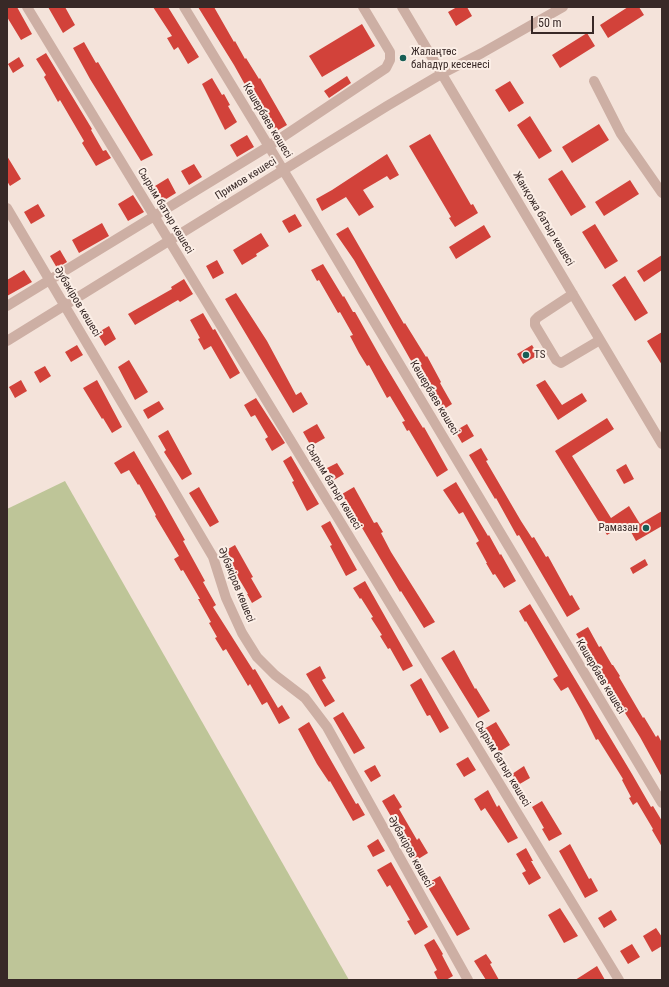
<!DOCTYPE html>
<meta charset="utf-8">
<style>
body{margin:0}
#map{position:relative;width:669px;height:987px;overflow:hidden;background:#f4e3da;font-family:"Roboto Condensed",sans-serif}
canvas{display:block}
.frame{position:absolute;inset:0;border:8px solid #382927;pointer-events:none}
.scale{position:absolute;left:531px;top:16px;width:63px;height:18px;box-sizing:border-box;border:2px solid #382927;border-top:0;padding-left:5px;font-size:12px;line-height:14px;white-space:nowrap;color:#382927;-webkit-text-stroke:3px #fbeee6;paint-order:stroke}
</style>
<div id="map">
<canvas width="669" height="987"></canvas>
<div class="frame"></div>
<div class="scale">50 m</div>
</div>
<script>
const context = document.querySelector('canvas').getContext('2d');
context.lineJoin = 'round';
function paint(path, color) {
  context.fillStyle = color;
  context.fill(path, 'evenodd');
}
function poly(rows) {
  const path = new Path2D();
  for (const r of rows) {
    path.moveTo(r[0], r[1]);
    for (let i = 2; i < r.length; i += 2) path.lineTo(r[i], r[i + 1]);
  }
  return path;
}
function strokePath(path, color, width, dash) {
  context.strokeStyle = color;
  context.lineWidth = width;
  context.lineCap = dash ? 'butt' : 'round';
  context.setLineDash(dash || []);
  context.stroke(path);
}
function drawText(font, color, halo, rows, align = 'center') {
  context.font = font + ' "Roboto Condensed",sans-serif';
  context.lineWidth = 4;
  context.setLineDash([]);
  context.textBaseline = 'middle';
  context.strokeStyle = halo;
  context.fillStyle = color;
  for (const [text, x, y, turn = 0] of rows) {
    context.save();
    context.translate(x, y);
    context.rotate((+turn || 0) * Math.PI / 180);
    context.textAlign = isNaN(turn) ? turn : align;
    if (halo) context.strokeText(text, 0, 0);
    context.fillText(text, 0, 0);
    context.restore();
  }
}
const green = poly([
 [65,481,349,980,7,980,7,509]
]);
const building = poly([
 [7,7,17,7,32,34,21,40,7,17],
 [48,7,65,7,75,25,63,33],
 [153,7,168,7,199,57,188,64,178,47,174,50,167,38,172,36],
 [198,7,214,7,234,42,235,41,245,59,246,58,259,79,260,78,287,125,275,132,265,116,263,117,234,65],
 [457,7,467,7,472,16,456,26,448,12],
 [628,7,639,7,644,15,608,38,600,25],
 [362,24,375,46,322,77,309,56],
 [587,33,595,46,560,68,552,55],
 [84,42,96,63,98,62,153,155,141,161,90,79,73,48],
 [46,53,92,129,91,130,103,151,106,150,111,158,96,166,82,143,84,141,60,100,58,102,44,77,46,75,36,59],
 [19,57,24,66,13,73,8,64],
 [347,76,351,83,329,98,324,91],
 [212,78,222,95,224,94,230,105,228,106,237,122,225,130,202,84],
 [510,81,524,103,509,112,495,90],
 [530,116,552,151,539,159,517,125],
 [599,124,609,140,572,163,562,147],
 [430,134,471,205,473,204,478,213,455,227,449,218,451,217,409,146],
 [247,135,254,147,237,157,230,145],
 [387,154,399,175,390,180,387,176,363,190,374,207,359,216,346,197,322,211,316,199,332,190],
 [7,156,21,179,10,186,7,181],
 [194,164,202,177,189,185,181,171],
 [562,170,586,207,571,216,548,179],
 [168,178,176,193,163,201,155,186],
 [630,180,639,194,604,216,595,202],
 [133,195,144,212,128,221,118,204],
 [38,204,45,216,31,224,24,212],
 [295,214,302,226,289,233,282,221],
 [102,223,109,236,79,253,72,240],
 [595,224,618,261,605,269,582,232],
 [484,225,491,237,456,259,449,247],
 [348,227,404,324,405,323,426,357,427,356,441,382,440,383,452,404,441,411,421,374,410,359,354,260,336,234],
 [261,233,269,246,256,254,257,256,242,265,233,250],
 [60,250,67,262,57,268,50,256],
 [662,255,662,270,644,282,637,271],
 [217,260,224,273,213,279,206,266],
 [323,264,343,297,344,296,353,312,355,312,382,360,415,415,423,428,424,427,448,470,437,477,409,430,407,431,402,422,405,421,390,396,387,398,369,365,367,366,359,353,350,336,353,335,340,312,338,313,319,280,317,281,311,270],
 [24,270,32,282,7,296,7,280],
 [625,276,648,313,635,321,612,285],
 [184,279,193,294,180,302,178,300,135,325,128,314,172,289,171,287],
 [236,293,267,341,296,395,301,392,308,404,293,413,225,299],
 [203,313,213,330,215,329,240,373,230,379,211,346,204,350,198,339,200,338,190,320],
 [109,326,116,339,105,346,97,333],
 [662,332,662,365,647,341],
 [77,345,83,355,71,362,65,352],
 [532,345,538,355,523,364,517,354],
 [129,360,148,392,135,400,118,367],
 [45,366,51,376,40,383,34,372],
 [21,380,27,391,15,398,9,387],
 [97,380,122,427,112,433,103,418,102,419,83,388],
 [545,380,562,405,582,393,587,401,558,420,536,385],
 [256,398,285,443,272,451,265,439,268,437,255,415,251,417,244,405],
 [159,401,164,409,148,419,143,410],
 [607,418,614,429,572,456,611,518,629,506,640,524,662,511,662,526,636,541,626,523,607,535,555,451],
 [317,424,325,438,311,446,303,432],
 [467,424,474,436,462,443,455,431],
 [168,430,192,474,182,480,164,452,166,450,158,436],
 [481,448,488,460,486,461,521,521,532,538,534,537,546,557,548,556,570,596,572,595,580,609,567,617,519,535,517,536,496,498,495,499,469,455],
 [134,451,162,499,185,540,183,541,205,581,203,582,216,605,213,607,253,670,255,669,278,708,282,705,290,718,279,724,267,702,262,705,250,684,248,686,226,649,223,651,215,638,217,637,209,623,211,622,198,599,200,599,183,570,181,571,174,559,179,556,155,516,156,515,139,484,138,485,129,470,121,474,114,463],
 [291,456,319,504,307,511,292,482,294,481,283,461],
 [337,463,344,474,334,480,327,468],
 [626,464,634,479,624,484,616,470],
 [456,482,488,536,489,535,500,555,501,554,516,581,504,588,495,574,493,575,486,563,487,563,476,543,479,541,463,512,459,514,443,490],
 [199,487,219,522,210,527,189,493],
 [354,487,374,523,377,522,383,532,381,533,391,552,435,622,424,628,401,591,400,592,342,494],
 [330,521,357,570,346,576,330,546,332,545,321,526],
 [235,545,253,577,251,578,262,597,252,603,247,594,248,594,223,552],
 [645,559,648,565,633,574,630,568],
 [365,581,413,666,403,671,390,648,388,649,380,636,382,635,371,618,373,617,361,598,360,599,353,588],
 [530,604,632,774,651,807,653,806,662,821,662,847,652,830,653,829,637,802,633,805,629,798,631,797,622,780,623,779,598,739,596,740,582,712,568,687,561,691,553,679,558,676,526,621,525,622,519,611],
 [588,627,599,647,601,646,612,665,613,665,620,676,619,677,643,718,644,717,656,737,658,735,662,743,662,777,640,737,576,634],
 [454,650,475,689,476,688,490,711,478,718,441,658],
 [320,666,326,678,322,680,335,701,325,707,306,674],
 [421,678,449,728,440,733,430,715,427,716,410,685],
 [343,712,365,748,354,754,333,718],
 [309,722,356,804,358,803,365,815,353,821,330,781,329,782,317,764,298,729],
 [496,722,510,745,499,752,484,729],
 [468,757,476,770,464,777,456,764],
 [375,765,381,776,371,782,364,771],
 [524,766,530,778,518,785,512,774],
 [488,790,497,807,499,805,518,838,508,843,485,808,481,811,474,799],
 [394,794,402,807,399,809,417,840,419,838,428,853,415,861,394,826,396,825,382,801],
 [542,801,562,834,549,841,542,829,544,828,532,807],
 [378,839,385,851,373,857,367,846],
 [570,844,589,879,591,878,598,891,585,898,559,851],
 [526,848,533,861,531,861,541,878,529,885,522,873,526,871,516,854],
 [391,862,428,927,415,935,407,921,410,920,390,885,387,887,377,870],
 [440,876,470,929,457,936,426,884],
 [560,908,578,936,564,943,548,915],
 [611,910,617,920,604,928,598,918],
 [656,928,662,937,662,946,652,952,643,936],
 [434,939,443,954,442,955,453,976,446,980,438,980,434,972,437,970,424,945],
 [632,944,640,957,628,964,620,951],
 [486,954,492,963,490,964,499,980,486,980,474,961],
 [597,966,605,980,575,980,583,975]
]);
const minor = poly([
 [27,7,619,980],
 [184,7,299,196,662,803],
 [402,7,662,444],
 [594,81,621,134,662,193],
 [7,208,213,557,226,598,242,633,257,657,275,675,305,698,327,727,468,980],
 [573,294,538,317,535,320,535,325,556,360,561,363,600,340],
 [7,306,269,146,386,68,390,60,390,52,363,7],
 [7,341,387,106,443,73,482,53,563,7]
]);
const markers = [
 [403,58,4,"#185e55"],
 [526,355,4,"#185e55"],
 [646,528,4,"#185e55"]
];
const poiNames = [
 ["Жалаңтөс",411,52],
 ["баһадүр кесенесі",411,65],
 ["TS",534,355],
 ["Рамазан",638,528,"right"]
];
const streetNames = [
 ["Көшербаев көшесі",267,121,59],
 ["Примов көшесі",246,179,-32],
 ["Сырым батыр көшесі",165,211,59],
 ["Жанқожа батыр көшесі",543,219,59],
 ["Әубәкіров көшесі",77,302,59],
 ["Көшербаев көшесі",434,398,59],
 ["Сырым батыр көшесі",333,487,59],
 ["Әубәкіров көшесі",236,585,68],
 ["Көшербаев көшесі",600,677,59],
 ["Сырым батыр көшесі",502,764,59],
 ["Әубәкіров көшесі",410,852,61]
];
paint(green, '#bec598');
paint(building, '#d2423a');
strokePath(minor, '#cdafa4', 10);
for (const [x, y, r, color] of markers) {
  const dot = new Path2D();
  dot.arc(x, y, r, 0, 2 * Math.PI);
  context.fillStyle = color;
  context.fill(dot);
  strokePath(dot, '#fbeee6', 1.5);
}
drawText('11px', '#382927', '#fbeee6', poiNames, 'left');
drawText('11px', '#382927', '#fbeee6', streetNames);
</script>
